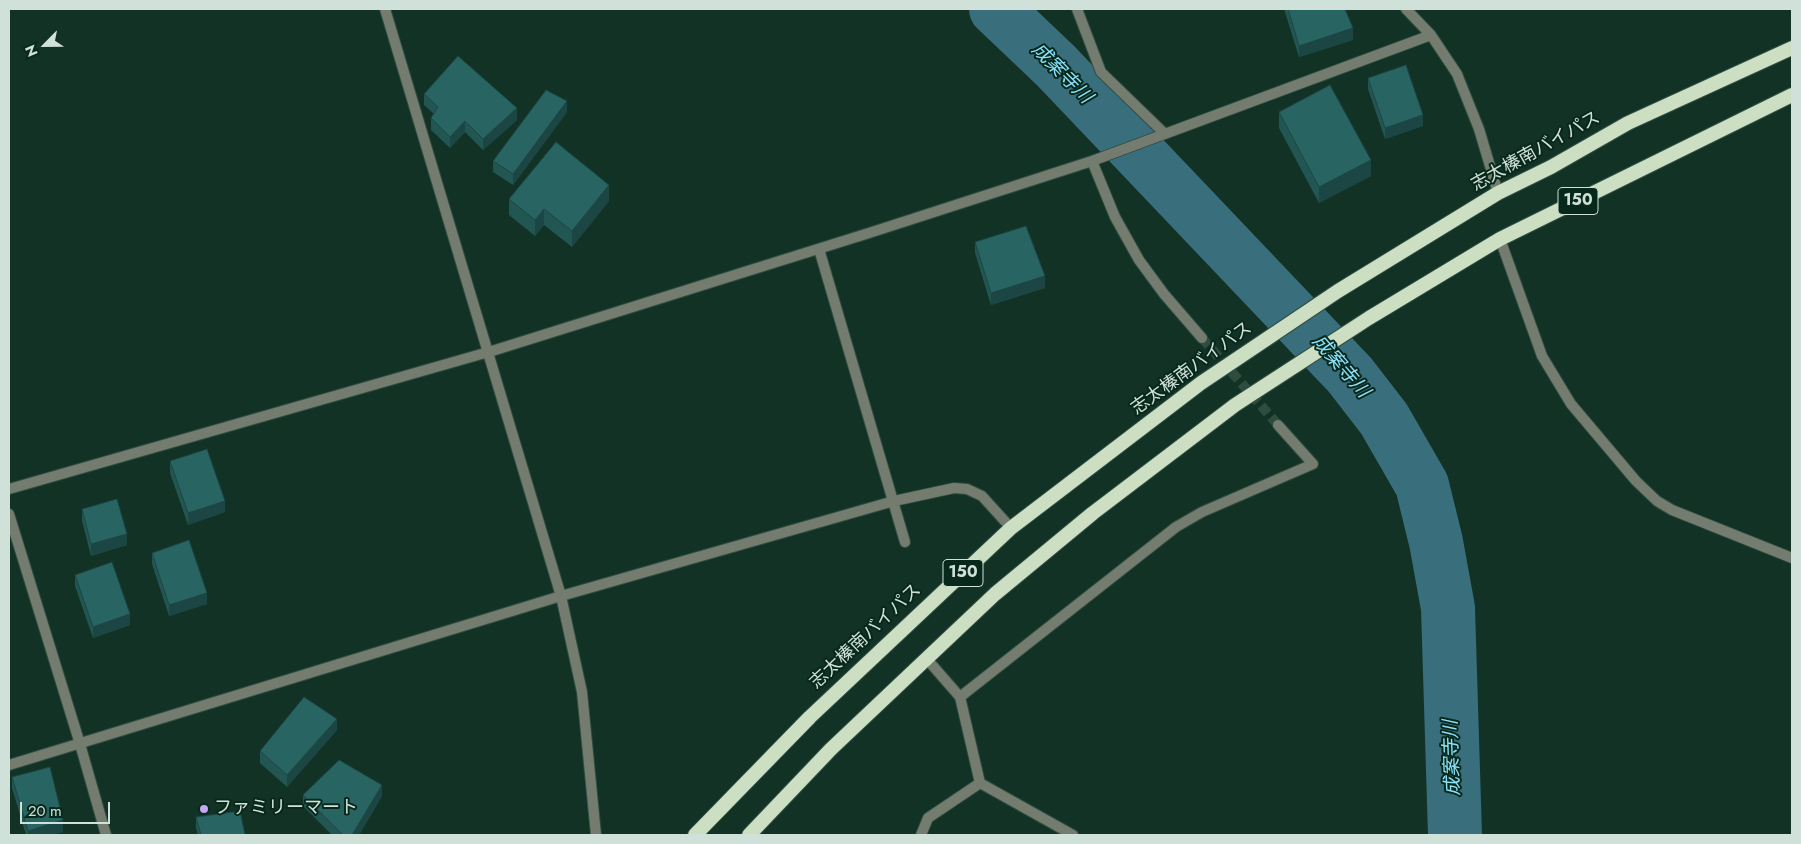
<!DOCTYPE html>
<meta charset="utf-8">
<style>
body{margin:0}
#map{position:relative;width:1801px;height:844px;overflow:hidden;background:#123225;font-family:Jost,sans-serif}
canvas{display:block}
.frame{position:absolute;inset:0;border:10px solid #cfe1d8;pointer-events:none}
.north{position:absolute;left:20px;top:20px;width:50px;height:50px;-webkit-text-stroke:4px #07281b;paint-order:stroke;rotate:247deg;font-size:14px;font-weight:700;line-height:20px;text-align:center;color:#cfe1d8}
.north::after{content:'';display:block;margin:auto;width:18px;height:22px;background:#cfe1d8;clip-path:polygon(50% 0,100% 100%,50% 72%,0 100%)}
.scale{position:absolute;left:20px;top:802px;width:90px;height:22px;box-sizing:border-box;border:2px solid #cfe1d8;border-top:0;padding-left:6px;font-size:15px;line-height:18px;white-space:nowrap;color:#cfe1d8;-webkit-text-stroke:4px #07281b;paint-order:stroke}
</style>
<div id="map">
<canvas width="1801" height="844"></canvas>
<div class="frame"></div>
<div class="north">N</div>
<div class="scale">20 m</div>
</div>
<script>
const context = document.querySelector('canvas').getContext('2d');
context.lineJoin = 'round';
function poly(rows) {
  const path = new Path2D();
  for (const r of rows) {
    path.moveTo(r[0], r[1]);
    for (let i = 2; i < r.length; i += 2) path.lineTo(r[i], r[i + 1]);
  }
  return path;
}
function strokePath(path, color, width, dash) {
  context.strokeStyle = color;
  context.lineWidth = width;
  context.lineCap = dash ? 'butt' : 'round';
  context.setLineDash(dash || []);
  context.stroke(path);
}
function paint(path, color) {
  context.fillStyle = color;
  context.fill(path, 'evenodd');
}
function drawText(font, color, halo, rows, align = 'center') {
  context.font = font + ' Jost,"Noto Sans JP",sans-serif';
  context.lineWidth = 4;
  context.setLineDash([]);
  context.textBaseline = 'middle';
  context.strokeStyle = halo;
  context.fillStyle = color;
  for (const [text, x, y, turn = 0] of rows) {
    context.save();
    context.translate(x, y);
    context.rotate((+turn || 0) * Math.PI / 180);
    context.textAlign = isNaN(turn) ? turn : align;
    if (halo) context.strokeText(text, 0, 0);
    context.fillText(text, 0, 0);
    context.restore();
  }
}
const river = poly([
 [996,9,1056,66,1350,375,1384,419,1422,485,1436,542,1448,608,1455,835]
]);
const minorTunnel = poly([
 [1202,338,1278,425]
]);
const minor = poly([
 [385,9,561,596,582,692,596,835],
 [1077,9,1101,72,1165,134],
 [1406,9,1431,35,1457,74,1479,129,1498,193],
 [1092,161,1115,217,1139,260,1164,294,1202,338],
 [1500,239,1542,356,1571,404,1636,481,1657,501,1672,510,1792,558],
 [819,249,905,542],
 [9,489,492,351,869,233,1092,161,1431,35],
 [926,658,960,697,980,783,1073,835],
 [960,697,1176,527,1202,512,1313,464,1278,425],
 [921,835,928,818,980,783]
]);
const tertiary = poly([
 [9,514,80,744,106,835],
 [9,765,561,596,894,501,954,488,967,489,982,496,1011,528]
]);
const trunk = poly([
 [695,835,810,717,1011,528,1201,383,1338,291,1498,193,1551,167,1628,123,1792,48],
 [749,835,831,749,995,594,1093,513,1235,405,1369,318,1500,239,1792,95]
]);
const wall = poly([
 [1284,9,1345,9,1353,40,1299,57],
 [1368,78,1423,126,1385,139,1368,89],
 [424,94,517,120,483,150,465,132,450,148,431,130,431,118,434,114,424,105],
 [567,112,513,185,493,172,493,161],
 [1279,112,1371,176,1319,203,1279,128],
 [509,199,609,201,572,247,544,225,535,236,509,215],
 [975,242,1045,288,991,305,975,253],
 [170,461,225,512,188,525,170,473],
 [82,509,127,545,91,556,82,521],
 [152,553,207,604,169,616,152,564],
 [75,575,130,625,93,638,75,586],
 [337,730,287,787,260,763,260,751],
 [12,777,63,832,51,835,26,835,12,788],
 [303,795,382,796,359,835,332,835,303,806],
 [196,817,245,835,198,835,196,828]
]);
const shadedWall = poly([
 [1353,28,1353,40,1299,57,1299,46],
 [567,101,567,112,513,185,513,174],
 [517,108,517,120,483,150,483,139],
 [1423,115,1423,126,1385,139,1385,128],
 [465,121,465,132,450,148,450,137],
 [1371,160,1371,176,1319,203,1319,187],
 [609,185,609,201,572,247,572,231],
 [544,209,544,225,535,236,535,220],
 [1045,276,1045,288,991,305,991,293],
 [225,501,225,512,188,525,188,513],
 [127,534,127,545,91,556,91,544],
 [207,593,207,604,169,616,169,605],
 [130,614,130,625,93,638,93,627],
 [337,719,337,730,287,787,287,775],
 [382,785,382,796,359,835,352,835],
 [63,820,63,832,51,835,28,835,28,831]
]);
const building = poly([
 [1288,9,1345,9,1353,28,1299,46,1288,9],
 [458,56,517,108,483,139,465,121,450,137,431,118,438,107,424,94,458,56],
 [1406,65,1423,115,1385,128,1368,78,1406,65],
 [1330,85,1371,160,1319,187,1279,112,1330,85],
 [546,90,567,101,513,174,493,161,546,90],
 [556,142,609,185,572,231,544,209,535,220,509,199,556,142],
 [1026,226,1045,276,991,293,975,242,1026,226],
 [207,449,225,501,188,513,170,461,207,449],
 [117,499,127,534,91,544,82,509,117,499],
 [189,540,207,593,169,605,152,553,189,540],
 [112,562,130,614,93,627,75,575,112,562],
 [304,697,337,719,287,775,260,751,304,697],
 [339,760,382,785,352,835,343,835,303,795,339,760],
 [50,767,63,820,28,831,12,777,50,767],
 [240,811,245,835,201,835,196,817,240,811]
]);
const markers = [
 [204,809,5,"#c4a7f1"]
];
const shields = [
 [1578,201,40],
 [963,573,40]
];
const shieldNames = [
 ["150",1578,201],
 ["150",963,573]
];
const streetNames = [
 ["志太榛南バイパス",1536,152,-29],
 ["志太榛南バイパス",1192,369,-36],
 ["志太榛南バイパス",866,637,-43]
];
const poiNames = [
 ["ファミリーマート",214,809]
];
const waterNames = [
 ["成案寺川",1061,74,45],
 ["成案寺川",1340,367,49],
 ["成案寺川",1453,758,-92]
];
strokePath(river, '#396e7d', 54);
strokePath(minorTunnel, '#2e4c40', 10, [10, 5]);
strokePath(minor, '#304e42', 12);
strokePath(tertiary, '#304e42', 12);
strokePath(trunk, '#304e42', 16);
strokePath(minor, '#747c70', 10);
strokePath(tertiary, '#747c70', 10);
strokePath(trunk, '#ccdfc3', 14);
paint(wall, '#225653');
paint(shadedWall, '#1c4644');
paint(building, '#286461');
strokePath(building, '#1c4644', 1);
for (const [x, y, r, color] of markers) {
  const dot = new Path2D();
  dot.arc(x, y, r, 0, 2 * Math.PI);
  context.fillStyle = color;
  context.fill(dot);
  strokePath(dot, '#07281b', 2);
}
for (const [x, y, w] of shields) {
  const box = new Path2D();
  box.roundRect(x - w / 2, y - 13.5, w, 27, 4);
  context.fillStyle = '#07281b';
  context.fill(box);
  strokePath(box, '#cfe1d8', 1);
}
drawText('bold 16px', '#cfe1d8', null, shieldNames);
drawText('18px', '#cfe1d8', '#07281b', streetNames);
drawText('18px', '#cfe1d8', '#07281b', poiNames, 'left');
drawText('italic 19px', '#8ae2fc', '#07281b', waterNames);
</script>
